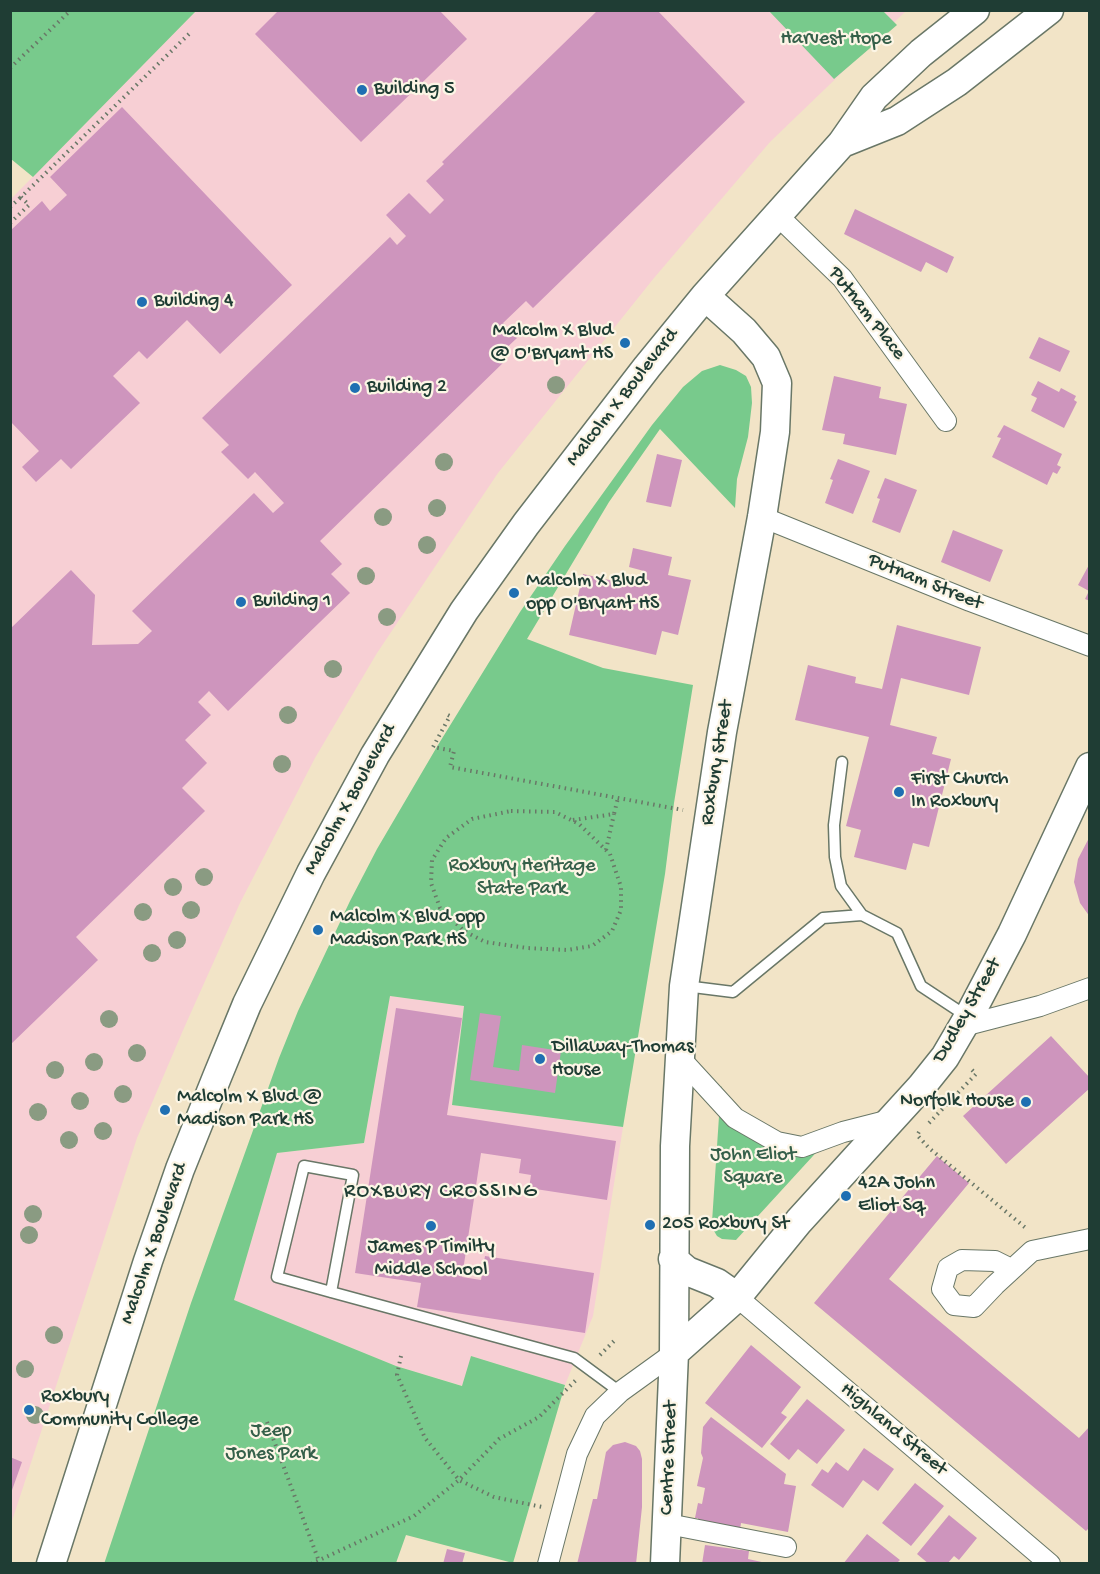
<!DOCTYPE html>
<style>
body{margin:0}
#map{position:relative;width:1100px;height:1574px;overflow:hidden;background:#f2e4c7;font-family:"Gochi Hand",sans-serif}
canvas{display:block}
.frame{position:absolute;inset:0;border:12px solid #1f3d34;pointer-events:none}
</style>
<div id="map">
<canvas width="1100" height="1574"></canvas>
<div class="frame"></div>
</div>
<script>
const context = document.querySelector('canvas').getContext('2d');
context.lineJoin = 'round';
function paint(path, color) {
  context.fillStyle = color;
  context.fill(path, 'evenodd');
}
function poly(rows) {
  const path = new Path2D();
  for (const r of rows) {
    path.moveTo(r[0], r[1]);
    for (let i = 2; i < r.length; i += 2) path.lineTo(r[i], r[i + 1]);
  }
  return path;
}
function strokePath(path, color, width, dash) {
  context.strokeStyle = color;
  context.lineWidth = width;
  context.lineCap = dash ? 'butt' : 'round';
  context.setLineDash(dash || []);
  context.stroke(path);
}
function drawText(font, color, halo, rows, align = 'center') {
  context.font = font + ' "Gochi Hand",sans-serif';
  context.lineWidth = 4.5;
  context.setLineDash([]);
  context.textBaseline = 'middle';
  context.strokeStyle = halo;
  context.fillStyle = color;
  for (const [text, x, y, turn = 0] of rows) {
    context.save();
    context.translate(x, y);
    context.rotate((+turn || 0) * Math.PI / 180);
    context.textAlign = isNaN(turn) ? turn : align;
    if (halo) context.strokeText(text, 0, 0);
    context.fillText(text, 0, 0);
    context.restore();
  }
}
const built = poly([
 [196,11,906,11,770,142,654,278,498,473,377,653,315,758,240,903,184,1028,137,1138,11,1524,11,199],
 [390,996,464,1006,452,1105,623,1127,593,1316,565,1385,471,1356,463,1386,396,1366,234,1300,277,1153,364,1143]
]);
const green = poly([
 [10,11,11,10,196,11,33,177,11,159],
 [769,11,883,11,897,25,834,79],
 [720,365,736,370,746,376,751,387,752,403,748,437,737,479,735,508,660,429,609,502,527,639,603,668,693,685,674,803,665,874,623,1127,452,1105,464,1006,390,996,364,1143,277,1153,234,1300,396,1366,462,1386,471,1356,565,1385,513,1563,406,1535,396,1563,104,1564,191,1303,279,1058,298,1011,350,901,377,849,438,745,520,612,565,546,652,425,683,387,702,371],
 [721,1086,728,1100,764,1133,802,1141,831,1131,845,1121,736,1240,722,1239,717,1236,714,1231,712,1222]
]);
const building = poly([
 [279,10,439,10,467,39,361,142,255,34],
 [598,10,657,10,745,102,533,308,526,301,503,323,517,338,501,353,507,359,320,541,342,564,331,574,350,593,228,711,209,691,198,702,211,715,185,740,207,763,182,788,205,811,76,937,98,960,10,1045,10,629,71,570,95,595,92,645,138,644,152,631,132,611,254,493,273,513,284,503,255,472,248,479,221,452,229,445,202,418,390,237,397,245,406,236,386,215,409,193,430,214,444,200,426,181,444,164,442,162],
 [122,107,292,285,220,354,187,320,147,359,139,351,113,376,140,403,71,469,61,459,36,482,22,467,39,451,10,421,10,231,42,201,50,211,67,195,50,177],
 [855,209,954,257,947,273,926,262,921,272,844,234],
 [1039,337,1070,351,1060,372,1029,358],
 [834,376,881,387,879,398,907,404,896,455,843,444,845,434,822,430],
 [1038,381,1059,392,1061,388,1076,396,1074,400,1077,402,1064,428,1031,411,1037,398,1031,395],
 [1004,425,1062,454,1057,465,1061,467,1057,474,1053,472,1047,485,992,457,1001,438,997,437],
 [657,454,682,460,671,507,646,502],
 [838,459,870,471,853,514,825,503,833,480,830,479],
 [885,478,917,490,900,533,872,522,880,499,877,498],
 [953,530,1003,550,990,582,941,562],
 [633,548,672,557,668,575,691,580,678,635,662,631,656,655,569,635,583,574,640,587,644,571,629,567],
 [1090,563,1090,601,1085,599,1089,591,1078,585],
 [897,625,981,647,969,695,901,678,890,725,937,737,932,754,951,759,929,847,913,843,906,870,854,857,861,830,846,826,869,737,795,720,808,665,856,677,855,683,882,689],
 [1090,836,1090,917,1080,903,1074,882,1078,859],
 [396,1008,462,1018,447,1115,616,1141,607,1200,529,1188,531,1175,519,1173,521,1159,481,1153,462,1277,481,1280,485,1256,594,1273,585,1333,417,1307,421,1283,355,1273],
 [480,1013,501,1016,493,1067,519,1071,522,1045,561,1051,555,1093,470,1080],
 [1051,1036,1090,1078,1090,1088,1006,1164,963,1116],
 [937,1156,969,1183,889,1279,1079,1438,1090,1426,1090,1527,1086,1531,814,1303],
 [751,1345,801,1387,781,1413,787,1417,762,1448,705,1403],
 [807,1399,845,1430,817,1464,798,1449,789,1460,770,1444],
 [711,1417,786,1474,784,1484,796,1486,788,1532,741,1523,740,1530,698,1522,698,1518,695,1518,698,1503,702,1504,705,1488,697,1486,703,1458,701,1453,703,1427],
 [625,1442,636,1446,640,1451,642,1459,642,1507,636,1564,577,1564,593,1499,597,1499,606,1452,613,1445],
 [864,1448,894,1469,878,1491,863,1480,843,1508,811,1485,822,1469,828,1473,836,1462,848,1471],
 [10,1457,22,1462,11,1493,10,1493],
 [915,1483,944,1506,911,1546,882,1523],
 [949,1515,977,1538,959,1560,954,1556,947,1564,929,1564,917,1554],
 [867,1534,900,1560,896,1564,843,1564],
 [705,1545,749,1551,748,1559,771,1564,702,1564],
 [447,1549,465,1553,462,1564,443,1564]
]);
const path = poly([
 [10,68,71,10],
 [10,207,21,197],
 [10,223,29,205,21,197,190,33],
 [448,715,450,716,433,747,454,751,450,767,683,810],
 [511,811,555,812,579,824,610,854,621,887,621,910,612,931,592,946,567,950,527,948,485,942,464,931,440,908,431,883,432,860,446,838,472,819,511,811],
 [573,820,614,814,618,798],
 [606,850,614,814],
 [929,1123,976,1074,970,1068],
 [919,1132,917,1135,929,1148,1027,1229],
 [600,1355,614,1341],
 [401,1356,397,1375,425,1438,459,1480,494,1497,542,1507],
 [267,1422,320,1564],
 [311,1564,414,1516,459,1480,499,1439,539,1417,576,1380]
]);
const lane = poly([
 [842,762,834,825,835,857,841,886,862,915,897,933,921,986,968,1017],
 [685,986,733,992,823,918,862,915],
 [331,1292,353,1175,304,1166,277,1277,331,1292,574,1358,620,1392]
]);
const street = poly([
 [777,215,842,278,946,421],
 [762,517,970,601,1090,646],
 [963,1026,1040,1006,1090,988],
 [680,1058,735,1118,777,1142,802,1147,843,1132,890,1120],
 [1011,1269,995,1261,962,1260,948,1268,942,1289,954,1305,974,1307,995,1285,1032,1251,1090,1239],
 [737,1297,1050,1564],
 [668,1524,786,1547],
 [548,1564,577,1454,595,1416,620,1392,674,1353]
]);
const secondary = poly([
 [842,143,897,121,957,82,1049,10],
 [673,1259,687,1271,717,1283,737,1297],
 [674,1353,737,1297,799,1221,921,1087,945,1057,969,1016,1012,934,1090,767],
 [51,1564,148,1261,180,1169,217,1077,247,1004,311,873,375,755,464,611,526,524,647,367,705,296,842,143,874,97,921,53,975,10],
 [665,1564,674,1353,675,1146,684,986,722,732,762,517,775,432,777,383,766,357,744,331,705,296]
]);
const trees = [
 [556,385],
 [444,462],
 [437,508],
 [383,517],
 [427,545],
 [366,576],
 [387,617],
 [333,669],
 [288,715],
 [282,764],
 [204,877],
 [173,887],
 [191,910],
 [143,912],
 [177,940],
 [152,953],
 [109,1019],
 [137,1053],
 [94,1062],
 [55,1070],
 [123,1094],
 [80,1101],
 [38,1112],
 [103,1131],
 [69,1140],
 [33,1214],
 [29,1235],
 [54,1335],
 [25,1369],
 [35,1415]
];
const markers = [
 [362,90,6,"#1f6fb2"],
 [142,302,6,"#1f6fb2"],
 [625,343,6,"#1f6fb2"],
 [355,388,6,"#1f6fb2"],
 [514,593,6,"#1f6fb2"],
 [241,602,6,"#1f6fb2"],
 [899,792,6,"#1f6fb2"],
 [318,930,6,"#1f6fb2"],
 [540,1059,6,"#1f6fb2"],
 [1026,1102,6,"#1f6fb2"],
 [165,1110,6,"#1f6fb2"],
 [846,1196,6,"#1f6fb2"],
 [650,1225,6,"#1f6fb2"],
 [431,1226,6,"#1f6fb2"],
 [29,1410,6,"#1f6fb2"]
];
const parkNames = [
 ["Harvest Hope",836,40],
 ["Roxbury Heritage",522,867],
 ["State Park",522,890],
 ["John Eliot",753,1156],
 ["Square",753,1179],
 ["Jeep",271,1432],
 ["Jones Park",271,1455]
];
const poiNames = [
 ["Building 5",374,90],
 ["Building 4",154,302],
 ["Malcolm X Blvd",613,332,"right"],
 ["@ O'Bryant HS",613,355,"right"],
 ["Building 2",367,388],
 ["Malcolm X Blvd",526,582],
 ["opp O'Bryant HS",526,605],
 ["Building 1",253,602],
 ["First Church",911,780],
 ["In Roxbury",911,803],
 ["Malcolm X Blvd opp",330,918],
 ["Madison Park HS",330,941],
 ["Dillaway-Thomas",552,1048],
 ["House",552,1071],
 ["Malcolm X Blvd @",177,1098],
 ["Madison Park HS",177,1121],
 ["Norfolk House",1014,1102,"right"],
 ["42A John",858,1184],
 ["Eliot Sq",858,1207],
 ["205 Roxbury St",662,1225],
 ["James P Timilty",431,1248,"center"],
 ["Middle School",431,1271,"center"],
 ["Roxbury",41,1398],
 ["Community College",41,1421]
];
const streetNames = [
 ["Putnam Place",866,314,52],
 ["Malcolm X Boulevard",623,398,-52],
 ["Putnam Street",925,583,22],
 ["Roxbury Street",718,763,-81],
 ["Malcolm X Boulevard",351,800,-61],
 ["Dudley Street",968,1011,-60],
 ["Malcolm X Boulevard",155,1244,-71],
 ["Highland Street",893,1430,40],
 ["Centre Street",670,1458,-88]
];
const neighbourhoodNames = [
 ["ROXBURY CROSSING",441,1193]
];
paint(built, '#f7cfd4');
paint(green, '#78ca8c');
paint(building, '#ce95bd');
strokePath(lane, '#697767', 13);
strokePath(street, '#697767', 22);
strokePath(secondary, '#697767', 31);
strokePath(path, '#697767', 4, [1.5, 4.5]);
strokePath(lane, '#fff', 10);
strokePath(street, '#fff', 20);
strokePath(secondary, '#fff', 28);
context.fillStyle = '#8a9b82';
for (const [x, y] of trees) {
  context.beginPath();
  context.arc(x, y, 9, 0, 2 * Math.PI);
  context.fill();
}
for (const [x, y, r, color] of markers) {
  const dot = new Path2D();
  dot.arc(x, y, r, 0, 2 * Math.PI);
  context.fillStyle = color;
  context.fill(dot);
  strokePath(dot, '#fcf5e5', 2);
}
drawText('20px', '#35604a', '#fcf5e5', parkNames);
drawText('20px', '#1f3d34', '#fcf5e5', poiNames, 'left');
drawText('20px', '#1f3d34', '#fcf5e5', streetNames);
context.letterSpacing = '1.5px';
drawText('21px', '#1f3d34', '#fcf5e5', neighbourhoodNames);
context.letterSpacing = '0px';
</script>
